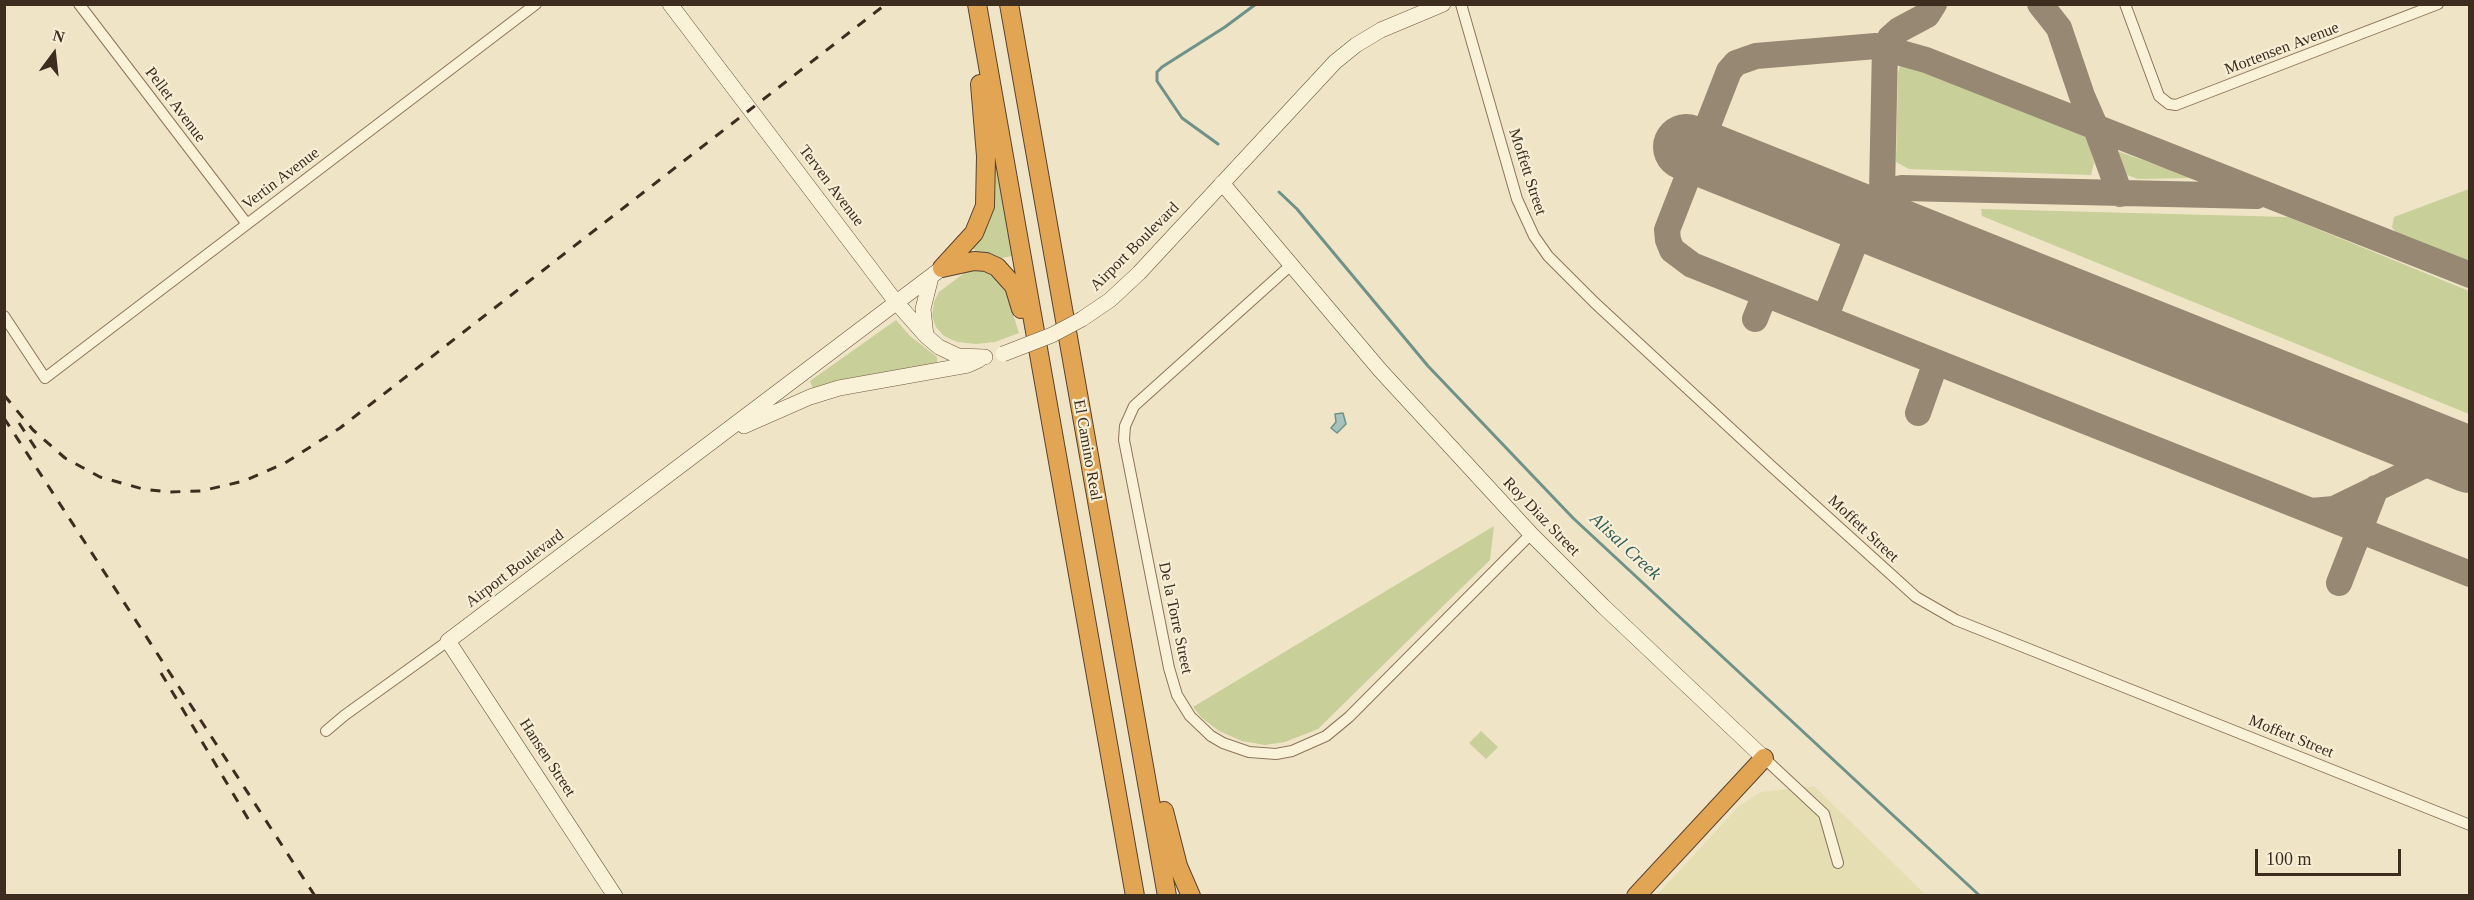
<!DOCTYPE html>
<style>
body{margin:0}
#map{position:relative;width:2474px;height:900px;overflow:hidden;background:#f0e4c6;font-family:"Times New Roman",serif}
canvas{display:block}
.frame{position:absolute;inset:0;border:6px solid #3c2d1f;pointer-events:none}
.north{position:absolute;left:24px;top:24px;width:60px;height:60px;-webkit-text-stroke:4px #f7eed6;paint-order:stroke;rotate:15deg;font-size:16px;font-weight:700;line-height:24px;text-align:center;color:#3c2d1f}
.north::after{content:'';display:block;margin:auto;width:21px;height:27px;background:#3c2d1f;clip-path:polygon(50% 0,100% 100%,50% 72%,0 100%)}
.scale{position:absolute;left:2255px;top:849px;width:146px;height:27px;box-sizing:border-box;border:3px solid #3c2d1f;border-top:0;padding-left:8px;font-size:18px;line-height:21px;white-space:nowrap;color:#3c2d1f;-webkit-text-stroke:4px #f7eed6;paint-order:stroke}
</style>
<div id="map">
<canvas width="2474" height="900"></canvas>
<div class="frame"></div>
<div class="north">N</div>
<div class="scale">100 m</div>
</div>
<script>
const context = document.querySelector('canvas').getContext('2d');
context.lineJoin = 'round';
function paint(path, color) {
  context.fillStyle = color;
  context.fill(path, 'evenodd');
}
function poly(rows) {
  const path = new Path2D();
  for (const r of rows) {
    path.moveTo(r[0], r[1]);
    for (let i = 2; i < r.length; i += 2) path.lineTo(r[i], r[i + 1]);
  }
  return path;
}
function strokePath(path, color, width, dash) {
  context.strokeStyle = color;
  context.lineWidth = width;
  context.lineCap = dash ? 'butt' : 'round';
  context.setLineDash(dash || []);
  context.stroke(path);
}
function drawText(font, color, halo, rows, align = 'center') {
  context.font = font + ' "Times New Roman",serif';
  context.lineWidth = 4.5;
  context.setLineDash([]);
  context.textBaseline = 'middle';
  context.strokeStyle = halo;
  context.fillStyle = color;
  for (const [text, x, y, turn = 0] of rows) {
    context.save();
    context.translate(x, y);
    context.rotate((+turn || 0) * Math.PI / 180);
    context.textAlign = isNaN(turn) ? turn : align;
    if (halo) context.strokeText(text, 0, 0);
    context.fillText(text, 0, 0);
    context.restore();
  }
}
const farmland = poly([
 [1814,786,1926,895,1656,896,1739,806,1761,792]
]);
const green = poly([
 [1910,65,2087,137,2094,163,2091,175,1909,169,1896,162,1898,73,1900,66],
 [2117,151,2194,178,2138,179,2127,175],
 [996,166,1012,256,997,259,981,255,972,248,992,167],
 [2469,189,2469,263,2397,234,2392,227,2394,217],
 [1981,209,2288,217,2469,291,2469,414,1982,216],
 [976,269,984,269,1002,280,1019,333,995,342,976,344,957,342,944,336,936,327,932,316,934,302,939,292,967,271],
 [896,320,910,336,937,357,937,365,813,389,810,381],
 [1494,526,1490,560,1318,729,1285,742,1265,745,1242,741,1219,731,1202,718,1193,707],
 [1481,731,1498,747,1486,759,1469,743]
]);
const water = poly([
 [1343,413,1346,424,1337,433,1331,428,1336,422,1335,414,1343,413]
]);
const stream = poly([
 [1218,144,1182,118,1157,81,1157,72,1162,67,1225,27,1256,4],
 [1279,192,1297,209,1428,366,1573,518,1980,896]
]);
const taxiway = poly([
 [2040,4,2059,28,2082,96,2096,128,2120,194],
 [1882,192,1885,47,1890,38,1899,30,1927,15,1934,4],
 [2470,275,1926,60,1876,46,1756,56,1736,63,1729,71,1667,230,1668,240,1672,250,1692,265,2311,511,2334,509,2470,443],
 [1825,318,1871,202,1882,192,1902,188,2256,196],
 [1755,319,1765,294],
 [1918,413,1936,362],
 [2311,511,2470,574],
 [2339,583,2376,488]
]);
const runway = poly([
 [1686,147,2470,460]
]);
const street = poly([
 [79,4,247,224],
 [1461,4,1517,199,1534,236,1548,256,1595,303,1769,464,1916,597,1956,620,2470,825],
 [2125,4,2159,96,2169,104,2176,105,2438,4],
 [1291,265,1134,406,1125,426,1124,440,1169,668,1177,695,1190,716,1211,736,1223,743,1249,752,1276,754,1292,751,1326,736,1349,717,1531,534],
 [4,316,45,378,536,4],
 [326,731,345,715,448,641],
 [1764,758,1824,814,1838,863]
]);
const secondary = poly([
 [670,4,896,302,926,336,939,347,958,356,985,357],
 [1222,183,1380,370,1531,534,1603,606,1764,758],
 [1082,319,1110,300,1139,273,1335,62,1356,45,1381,30,1443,4],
 [926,336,923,309,931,277],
 [744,426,810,397,839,388,968,365,979,360],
 [615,896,448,641,942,268]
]);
const highway = poly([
 [977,4,1135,896],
 [1009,4,1167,896],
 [942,268,974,233,985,206,986,156,980,84],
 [942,268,974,261,986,262,997,267,1014,286,1021,309],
 [1164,811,1178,866,1191,896],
 [1636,896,1764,758]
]);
const rail = poly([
 [4,395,33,430,65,458,100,477,143,489,168,492,201,491,244,481,285,463,340,428,886,4],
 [4,418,315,896],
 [19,423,40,455],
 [161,673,253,827]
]);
const secondaryBridge = poly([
 [1003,354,1052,335,1082,319]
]);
const streetNames = [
 ["Mortensen Avenue",2282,49,-21],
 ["Pellet Avenue",175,105,53],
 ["Moffett Street",1527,172,72],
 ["Vertin Avenue",281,179,-37],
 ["Terven Avenue",831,186,53],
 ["Airport Boulevard",1135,247,-45],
 ["El Camino Real",1087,450,80],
 ["Roy Diaz Street",1541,517,46],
 ["Moffett Street",1863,529,43],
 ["Airport Boulevard",515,569,-37],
 ["De la Torre Street",1175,618,78],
 ["Moffett Street",2291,737,22],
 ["Hansen Street",547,758,57]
];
const waterNames = [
 ["Alisal Creek",1625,547,43]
];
paint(farmland, '#e6deb3');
paint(green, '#c8cf99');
paint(water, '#a7c3bb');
strokePath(water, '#6d928a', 1.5);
strokePath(stream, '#6d928a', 3);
strokePath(taxiway, '#968872', 26);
strokePath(runway, '#968872', 66);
strokePath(street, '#8c755a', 12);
strokePath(secondary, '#6e563d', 16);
strokePath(highway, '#5a432f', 20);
strokePath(street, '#faf1d9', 10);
strokePath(secondary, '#faf1d9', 15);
strokePath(highway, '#e1a554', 18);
strokePath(rail, '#3c2d1f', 3, [10, 10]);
strokePath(secondaryBridge, '#6e563d', 16, []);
strokePath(secondaryBridge, '#faf1d9', 15);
drawText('16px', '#3c2d1f', '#f7eed6', streetNames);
drawText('italic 18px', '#2e5c59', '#f7eed6', waterNames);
</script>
